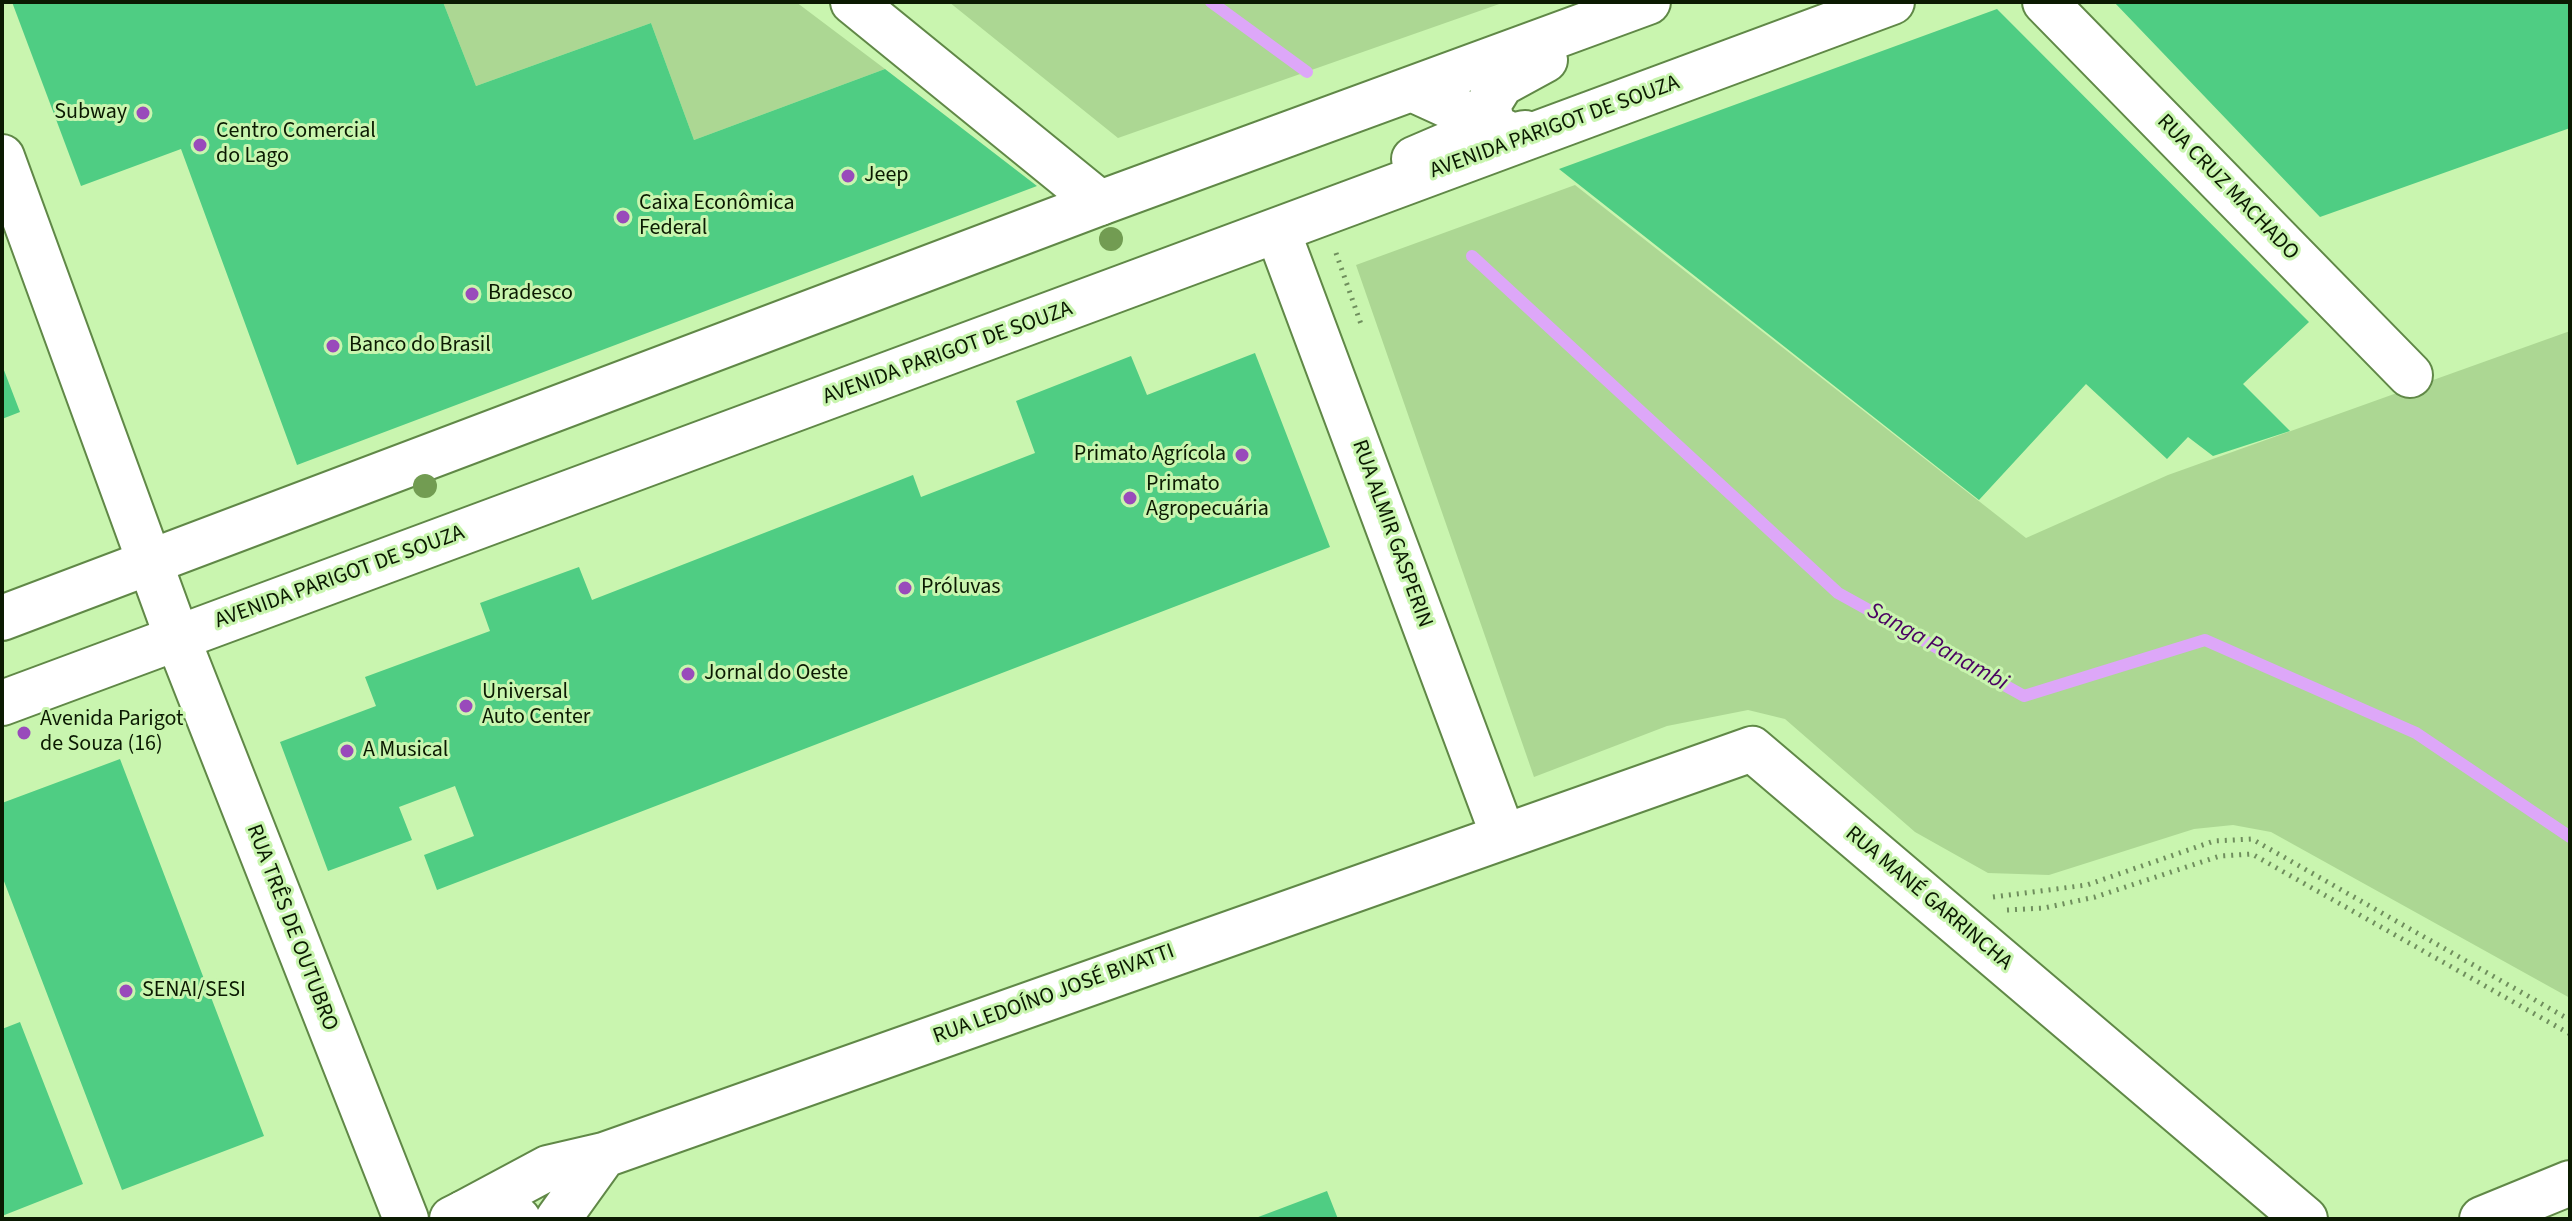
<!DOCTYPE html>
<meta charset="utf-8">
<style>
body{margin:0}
#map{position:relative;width:2572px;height:1221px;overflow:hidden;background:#c9f5af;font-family:"Source Sans 3",sans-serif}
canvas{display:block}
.frame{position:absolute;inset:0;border:4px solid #0b1a02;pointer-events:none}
</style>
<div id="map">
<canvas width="2572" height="1221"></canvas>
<div class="frame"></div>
</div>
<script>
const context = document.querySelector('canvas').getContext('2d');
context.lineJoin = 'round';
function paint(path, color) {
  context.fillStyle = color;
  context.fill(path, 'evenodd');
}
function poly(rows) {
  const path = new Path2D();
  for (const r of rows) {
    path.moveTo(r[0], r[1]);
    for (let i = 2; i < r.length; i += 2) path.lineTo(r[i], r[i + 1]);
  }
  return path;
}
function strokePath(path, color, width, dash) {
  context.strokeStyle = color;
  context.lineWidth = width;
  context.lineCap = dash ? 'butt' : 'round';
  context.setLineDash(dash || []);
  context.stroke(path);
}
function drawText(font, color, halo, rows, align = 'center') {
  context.font = font + ' "Source Sans 3",sans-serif';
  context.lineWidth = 6;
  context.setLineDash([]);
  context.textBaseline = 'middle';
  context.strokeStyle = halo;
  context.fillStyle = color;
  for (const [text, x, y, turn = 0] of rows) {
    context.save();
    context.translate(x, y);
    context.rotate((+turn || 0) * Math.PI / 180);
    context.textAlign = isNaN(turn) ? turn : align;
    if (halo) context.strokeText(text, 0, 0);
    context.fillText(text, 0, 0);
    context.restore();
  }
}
const green = poly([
 [443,2,796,2,885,69,694,140,651,23,476,86],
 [949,2,1505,2,1118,138],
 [1575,185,2026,538,2168,475,2570,331,2570,998,2271,832,2233,825,2194,829,2049,875,1988,873,1915,832,1785,719,1748,710,1667,726,1534,777,1356,265]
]);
const stream = poly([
 [1211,2,1307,72],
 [1472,256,1838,593,2024,696,2205,640,2416,733,2570,837]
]);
const building = poly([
 [12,2,443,2,476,86,651,23,694,140,885,69,1037,186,297,465,181,149,81,186],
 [2114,2,2570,2,2570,128,2320,217],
 [1997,9,2309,322,2243,384,2290,431,2213,456,2188,437,2167,459,2086,384,1979,500,1559,169],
 [1255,353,1330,547,437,890,424,855,474,836,455,786,399,807,412,840,328,871,280,742,376,706,365,677,490,631,480,603,579,567,592,600,913,475,921,497,1035,453,1016,401,1131,356,1147,395],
 [2,365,20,412,2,419],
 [120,759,264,1136,122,1190,2,876,2,803],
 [20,1022,83,1184,2,1216,2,1029],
 [1327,1191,1338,1219,1253,1219]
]);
const path = poly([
 [1336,253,1362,327],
 [1993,897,2087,885,2214,841,2252,839,2570,1020],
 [2007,910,2044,908,2095,897,2220,856,2252,854,2570,1034]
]);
const street = poly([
 [853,2,1100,203],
 [2045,2,2410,375],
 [1278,232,1503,835],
 [464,1213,548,1168,604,1155,1752,749,2305,1219],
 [558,1219,604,1155],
 [2482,1219,2570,1183]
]);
const secondary = poly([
 [2,157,177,637,406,1219],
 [452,1219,464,1213,488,1210,518,1219]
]);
const primary = poly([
 [1414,90,1460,111,1465,120,1463,132,1449,144,1414,159],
 [1525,133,1512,136,1493,126,1488,105,1501,84,1545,60],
 [2,618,1100,203,1648,2],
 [2,703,1892,2]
]);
const trees = [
 [1111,239],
 [425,486]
];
const markers = [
 [143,113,8,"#994abb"],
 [200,145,8,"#994abb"],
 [848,176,8,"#994abb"],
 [623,217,8,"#994abb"],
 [472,294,8,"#994abb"],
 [333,346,8,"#994abb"],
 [1242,455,8,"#994abb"],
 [1130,498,8,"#994abb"],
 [905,588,8,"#994abb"],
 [688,674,8,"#994abb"],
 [466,706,8,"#994abb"],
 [24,733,8,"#994abb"],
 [347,751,8,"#994abb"],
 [126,991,8,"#994abb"]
];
const poiNames = [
 ["Subway",127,113,"right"],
 ["Centro Comercial",216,132],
 ["do Lago",216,157],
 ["Jeep",864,176],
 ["Caixa Econômica",639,204],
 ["Federal",639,229],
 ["Bradesco",488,294],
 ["Banco do Brasil",349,346],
 ["Primato Agrícola",1226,455,"right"],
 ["Primato",1146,485],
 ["Agropecuária",1146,510],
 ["Próluvas",921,588],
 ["Jornal do Oeste",704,674],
 ["Universal",482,693],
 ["Auto Center",482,718],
 ["Avenida Parigot",40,720],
 ["de Souza (16)",40,745],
 ["A Musical",363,751],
 ["SENAI/SESI",142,991]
];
const streetNames = [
 ["AVENIDA PARIGOT DE SOUZA",1555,128,-20],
 ["RUA CRUZ MACHADO",2227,188,46],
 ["AVENIDA PARIGOT DE SOUZA",948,354,-20],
 ["RUA ALMIR GASPERIN",1391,534,70],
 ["AVENIDA PARIGOT DE SOUZA",340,578,-20],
 ["RUA MANÉ GARRINCHA",1928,899,40],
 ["RUA TRÊS DE OUTUBRO",291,928,69],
 ["RUA LEDOÍNO JOSÉ BIVATTI",1054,995,-20]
];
const waterNames = [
 ["Sanga Panambi",1937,648,29]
];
paint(green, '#acd793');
strokePath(stream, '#dda7f8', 12);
paint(building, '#4fcd83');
strokePath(street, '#608847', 48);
strokePath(secondary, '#608847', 48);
strokePath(primary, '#608847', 48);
strokePath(path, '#6f8e5d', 5, [2, 6]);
strokePath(street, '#fff', 44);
strokePath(secondary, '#fff', 44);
strokePath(primary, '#fff', 44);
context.fillStyle = '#729c52';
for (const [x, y] of trees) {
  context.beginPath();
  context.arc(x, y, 12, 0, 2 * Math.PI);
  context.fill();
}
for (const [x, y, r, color] of markers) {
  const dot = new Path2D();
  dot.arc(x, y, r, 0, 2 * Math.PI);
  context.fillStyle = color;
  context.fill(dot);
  strokePath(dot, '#c9f5af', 3);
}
drawText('22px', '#0b1a02', '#c9f5af', poiNames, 'left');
drawText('22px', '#0b1a02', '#c9f5af', streetNames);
drawText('italic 24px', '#4a0362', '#c9f5af', waterNames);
</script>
